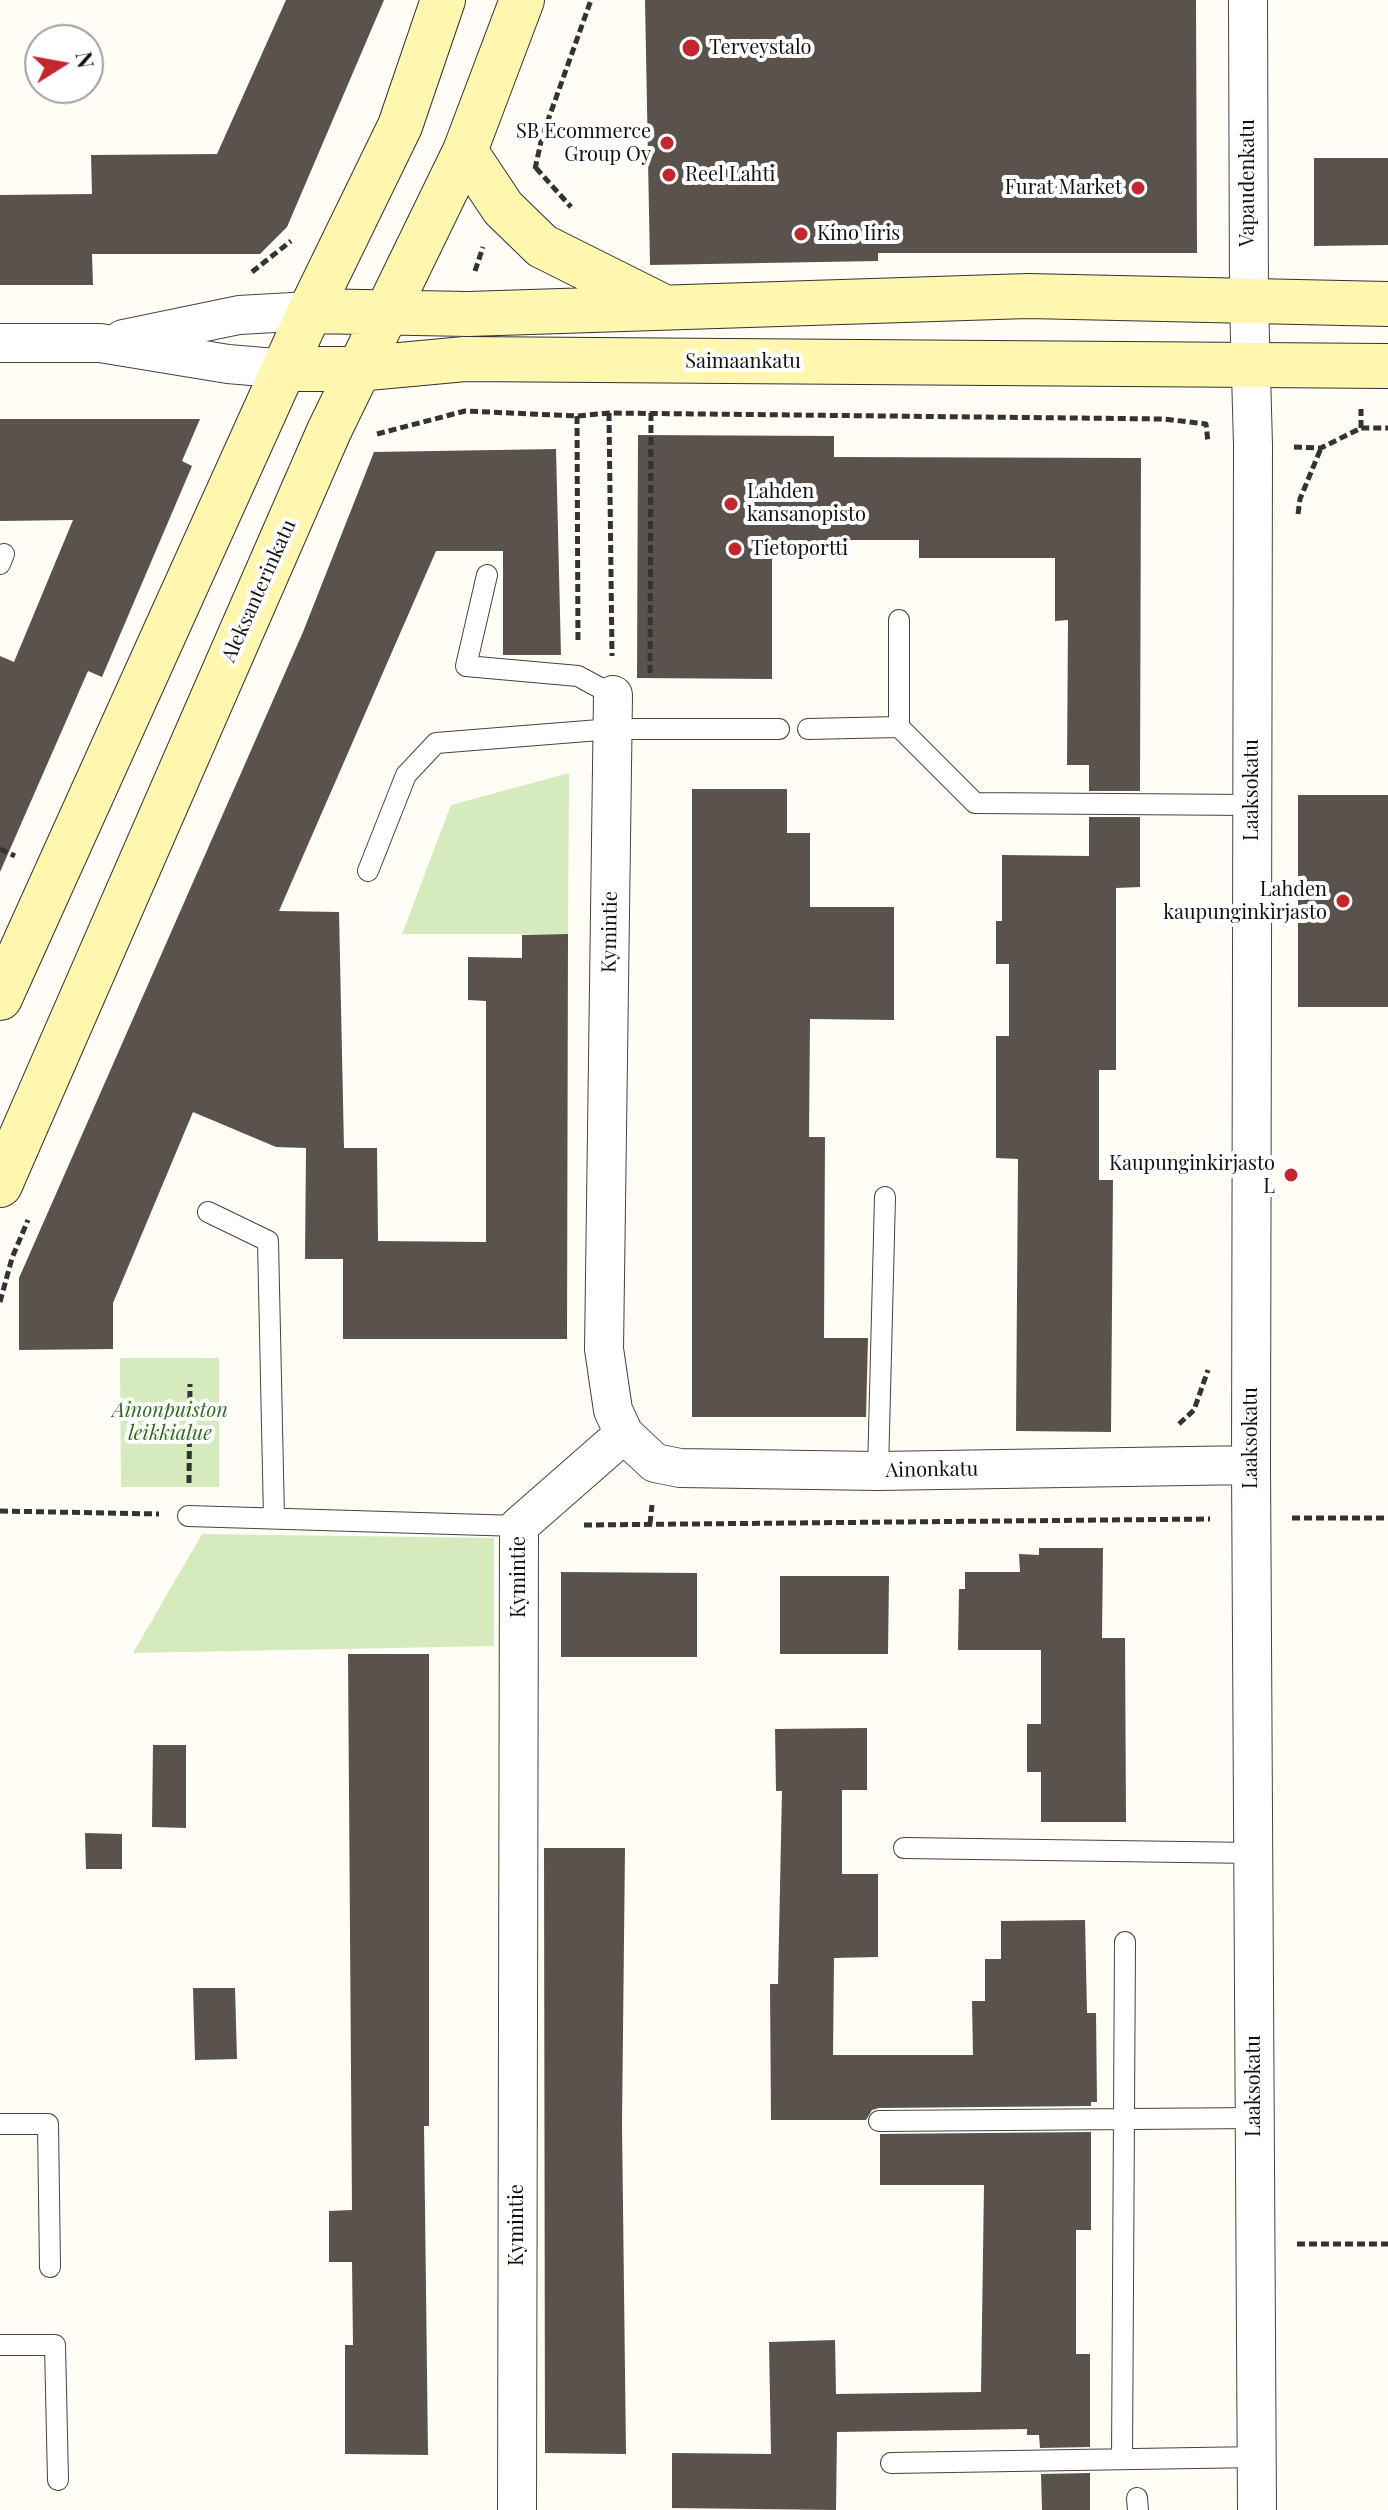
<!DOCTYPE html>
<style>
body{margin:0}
#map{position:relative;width:1388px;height:2510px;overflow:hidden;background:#fffdf5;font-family:"Playfair Display",serif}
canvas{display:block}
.north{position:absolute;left:24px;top:24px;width:80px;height:80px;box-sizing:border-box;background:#fff;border:2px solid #a0a0a0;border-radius:50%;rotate:79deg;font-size:22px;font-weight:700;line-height:32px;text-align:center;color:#111}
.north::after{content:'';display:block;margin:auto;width:28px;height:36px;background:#c4262e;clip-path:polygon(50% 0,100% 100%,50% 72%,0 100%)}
</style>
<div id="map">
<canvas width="1388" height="2510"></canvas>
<div class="north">N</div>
</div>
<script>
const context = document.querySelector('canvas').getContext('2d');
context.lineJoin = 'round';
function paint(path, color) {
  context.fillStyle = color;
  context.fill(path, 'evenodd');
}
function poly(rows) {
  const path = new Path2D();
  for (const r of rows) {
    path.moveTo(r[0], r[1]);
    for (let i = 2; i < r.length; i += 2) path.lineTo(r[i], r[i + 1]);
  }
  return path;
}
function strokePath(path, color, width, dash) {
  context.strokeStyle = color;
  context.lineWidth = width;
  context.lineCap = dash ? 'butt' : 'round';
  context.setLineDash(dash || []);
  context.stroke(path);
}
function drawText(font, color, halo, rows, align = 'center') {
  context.font = font + ' "Playfair Display",serif';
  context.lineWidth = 8;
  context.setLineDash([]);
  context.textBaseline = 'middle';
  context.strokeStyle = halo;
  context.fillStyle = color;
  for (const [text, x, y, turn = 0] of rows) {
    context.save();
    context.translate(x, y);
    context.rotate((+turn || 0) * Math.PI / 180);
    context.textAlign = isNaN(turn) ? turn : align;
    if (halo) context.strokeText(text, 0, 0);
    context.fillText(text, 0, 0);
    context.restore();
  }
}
const green = poly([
 [569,773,568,934,402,934,451,805],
 [120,1358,219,1358,219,1487,121,1487],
 [202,1534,494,1538,494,1646,133,1653]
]);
const building = poly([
 [286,0,384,0,287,227,260,254,92,254,93,285,0,285,0,195,92,194,91,155,217,154],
 [645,0,1196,0,1197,253,878,253,878,261,650,265],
 [1314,158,1388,158,1388,245,1314,246],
 [0,419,200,419,182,461,192,466,102,677,88,671,0,872,0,656,14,662,73,520,0,521],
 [638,435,834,436,834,457,1141,458,1140,791,1089,791,1089,765,1067,765,1068,620,1055,621,1055,558,919,558,919,540,833,540,834,558,772,557,772,679,637,678],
 [556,449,561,655,503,655,503,551,436,551,279,911,339,912,344,1148,377,1148,378,1241,486,1242,486,1001,468,1000,468,957,522,958,522,935,568,934,567,1339,343,1339,343,1259,305,1259,306,1148,276,1147,193,1112,113,1303,113,1349,19,1350,19,1278,303,632,374,452],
 [692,789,787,789,787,833,810,833,810,907,894,907,894,1020,810,1019,809,1137,825,1137,824,1338,868,1338,866,1417,692,1417],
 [1298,795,1388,795,1388,1007,1298,1007],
 [1089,817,1140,817,1140,887,1116,888,1116,1070,1099,1070,1099,1180,1113,1180,1111,1432,1016,1431,1018,1159,996,1158,996,1036,1009,1036,1009,964,996,964,996,921,1002,921,1002,855,1089,856],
 [1039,1548,1103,1548,1102,1638,1125,1638,1126,1822,1041,1822,1041,1772,1027,1772,1027,1724,1041,1724,1041,1650,958,1650,959,1589,965,1589,965,1572,1020,1572,1019,1554,1039,1555],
 [561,1572,697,1573,697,1657,561,1657],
 [780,1576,889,1576,888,1654,780,1654],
 [348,1654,429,1654,429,2126,424,2126,428,2455,345,2454,345,2345,353,2345,352,2262,329,2262,329,2211,352,2210],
 [867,1728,867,1790,842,1790,842,1874,878,1874,878,1957,834,1958,833,2055,973,2055,972,2001,985,2001,985,1959,1001,1959,1001,1921,1085,1920,1087,2013,1096,2013,1097,2102,1091,2102,1091,2106,879,2108,872,2110,866,2120,771,2120,770,1984,778,1984,782,1791,776,1791,775,1729],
 [153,1745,186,1745,186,1828,152,1827],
 [85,1833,122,1834,122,1869,86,1869],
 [544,1848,625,1848,622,2124,626,2454,545,2453],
 [193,1988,235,1988,237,2059,195,2060],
 [1091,2132,1091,2230,1076,2230,1076,2354,1090,2354,1090,2447,1040,2448,1039,2435,1027,2435,1027,2429,837,2432,836,2510,672,2508,672,2453,771,2454,769,2342,835,2340,836,2394,981,2392,984,2185,880,2185,880,2134],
 [1090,2473,1090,2510,1042,2510,1041,2474]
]);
const path = poly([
 [536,168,571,207],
 [535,169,542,137,591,0],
 [475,271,483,247],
 [252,272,291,241],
 [609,413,612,656],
 [577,416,578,643],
 [1361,428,1361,409],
 [377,434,465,411,577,416,609,413,1164,419,1206,424,1208,442],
 [1294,447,1321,448,1361,428,1388,428],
 [1298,514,1300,499,1321,448],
 [650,673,651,413],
 [0,849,15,856],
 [0,1302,12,1258,28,1220],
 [1179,1424,1194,1410,1208,1370],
 [189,1483,190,1384],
 [0,1511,159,1514],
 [1292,1518,1388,1518],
 [650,1524,652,1505],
 [584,1525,1210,1519],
 [1297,2244,1388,2244]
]);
const lane = poly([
 [0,564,4,554],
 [487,575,466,666,578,676,613,695],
 [899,727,899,620],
 [808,729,899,727,975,803,1252,805],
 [368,871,406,775,436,743,612,729,779,729],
 [208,1212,268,1241,274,1518],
 [878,1471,885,1197],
 [188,1516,519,1526],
 [904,1848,1253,1853],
 [879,2121,1255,2118],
 [0,2124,48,2124,50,2267],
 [0,2345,55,2345,58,2480],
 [1122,2459,1125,1942],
 [891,2463,1257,2457],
 [1137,2498,1138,2510]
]);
const street = poly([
 [1248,0,1249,302,1253,445,1251,1465,1257,2510],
 [123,339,239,315,310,311],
 [0,343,100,343,228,364,287,369],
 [613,695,604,1349,613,1410,624,1434,655,1463,680,1468,878,1471,1251,1465],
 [517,2510,519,1526,624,1434]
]);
const secondary = poly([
 [465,151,503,208,542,246,662,306],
 [310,311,468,314,1028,296,1388,304],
 [287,369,357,369,465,359,1388,366],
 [0,998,310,311,400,126,443,0],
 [0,1185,329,431,465,151,522,0]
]);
const markers = [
 [691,48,10,"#c4262e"],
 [667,143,8,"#c4262e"],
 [669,175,8,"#c4262e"],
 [1138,188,8,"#c4262e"],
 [801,234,8,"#c4262e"],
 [731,504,8,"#c4262e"],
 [735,549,8,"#c4262e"],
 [1343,901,8,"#c4262e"],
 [1291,1175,8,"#c4262e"]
];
const poiNames = [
 ["Terveystalo",709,48],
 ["SB Ecommerce",651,132,"right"],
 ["Group Oy",651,155,"right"],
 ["Reel Lahti",685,175],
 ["Furat Market",1122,188,"right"],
 ["Kino Iiris",817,234],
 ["Lahden",747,492],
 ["kansanopisto",747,515],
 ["Tietoportti",751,549],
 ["Lahden",1327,890,"right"],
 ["kaupunginkirjasto",1327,913,"right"],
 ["Kaupunginkirjasto",1275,1164,"right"],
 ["L",1275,1187,"right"]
];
const streetNames = [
 ["Vapaudenkatu",1248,183,-90],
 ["Saimaankatu",743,362],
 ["Aleksanterinkatu",259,591,-66],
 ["Laaksokatu",1252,790,-90],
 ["Kymintie",610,932,-89],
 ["Laaksokatu",1251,1438,-90],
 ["Ainonkatu",932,1470,-1],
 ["Kymintie",519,1577,-90],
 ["Laaksokatu",1254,2086,-90],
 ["Kymintie",517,2225,-90]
];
const parkNames = [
 ["Ainonpuiston",170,1411],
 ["leikkialue",170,1434]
];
paint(green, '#d5ebbd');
paint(building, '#5a524d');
strokePath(lane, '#444', 22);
strokePath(street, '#444', 40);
strokePath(secondary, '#333', 46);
strokePath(path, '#333', 5, [8, 4]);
strokePath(lane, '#fff', 20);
strokePath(street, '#fff', 38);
strokePath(secondary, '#fff6b0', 44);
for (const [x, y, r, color] of markers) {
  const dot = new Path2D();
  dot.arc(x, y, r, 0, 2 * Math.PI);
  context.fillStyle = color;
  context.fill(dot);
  strokePath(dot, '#fff', 3);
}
drawText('20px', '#111', '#fff', poiNames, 'left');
drawText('20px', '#111', '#fff', streetNames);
drawText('italic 20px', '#2f6b1f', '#fff', parkNames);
</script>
